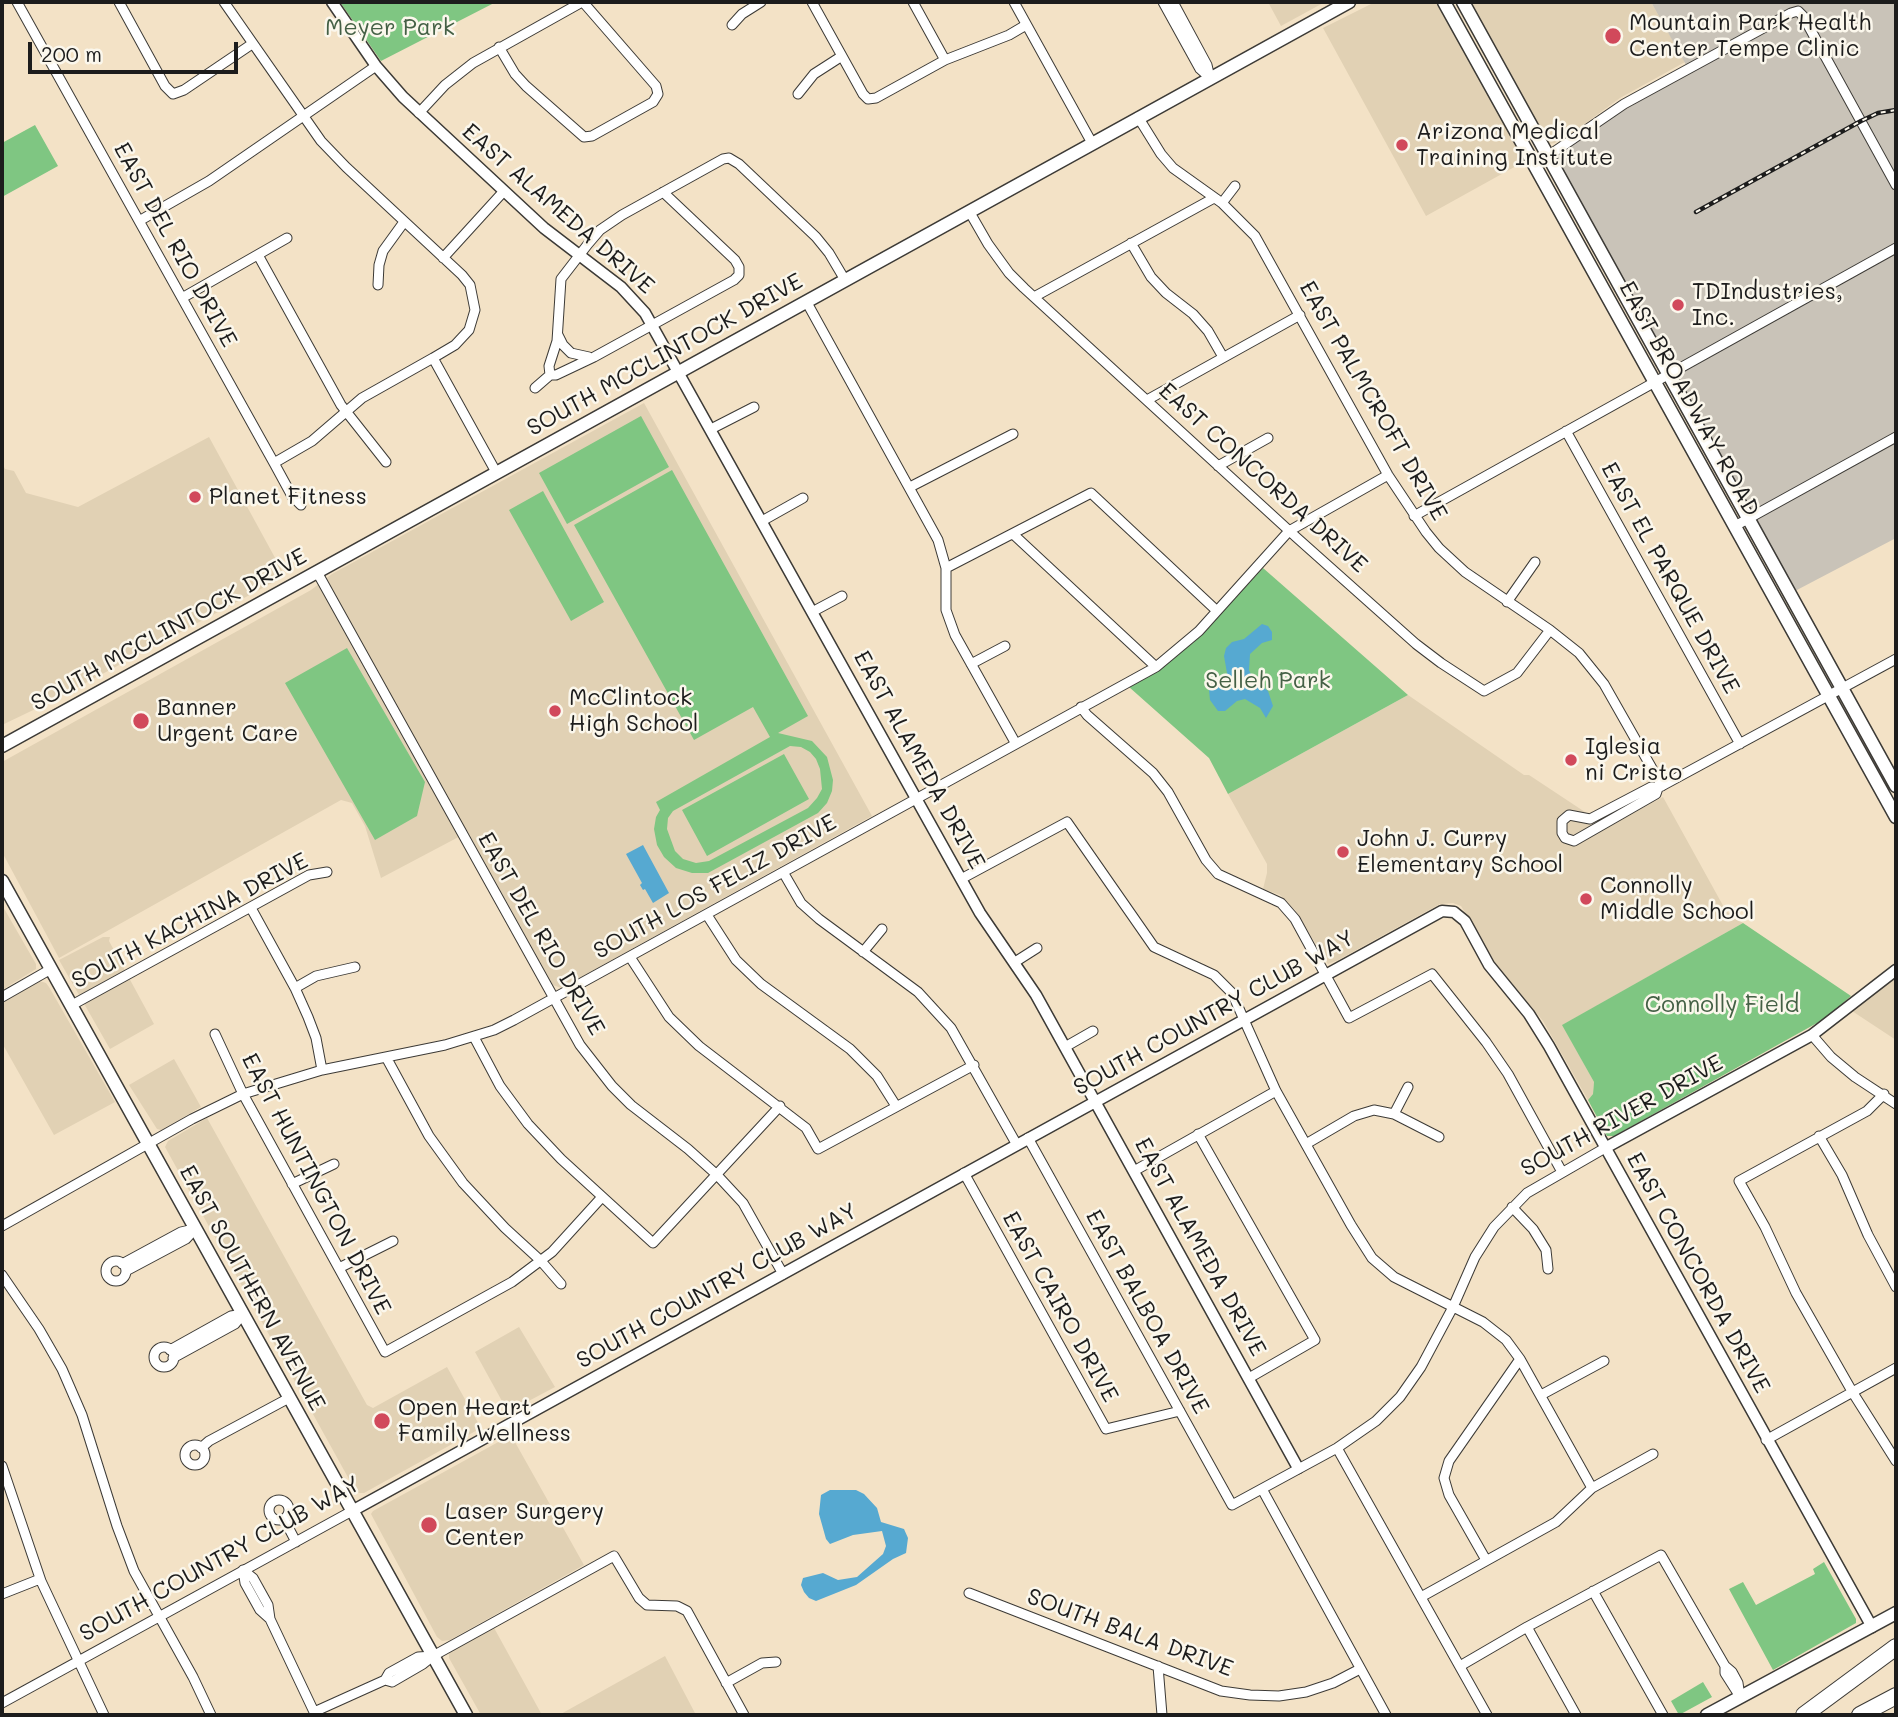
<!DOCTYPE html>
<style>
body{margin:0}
#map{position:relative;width:1898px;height:1717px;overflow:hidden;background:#f3e2c6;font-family:Mali,sans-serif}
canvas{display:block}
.frame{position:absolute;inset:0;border:4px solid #1c1c1c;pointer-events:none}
.scale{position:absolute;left:28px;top:42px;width:210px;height:32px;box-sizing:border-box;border:4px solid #1c1c1c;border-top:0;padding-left:9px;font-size:21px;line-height:24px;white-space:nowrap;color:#1c1c1c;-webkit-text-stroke:5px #fbf7ec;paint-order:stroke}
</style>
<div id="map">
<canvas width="1898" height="1717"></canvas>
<div class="frame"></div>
<div class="scale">200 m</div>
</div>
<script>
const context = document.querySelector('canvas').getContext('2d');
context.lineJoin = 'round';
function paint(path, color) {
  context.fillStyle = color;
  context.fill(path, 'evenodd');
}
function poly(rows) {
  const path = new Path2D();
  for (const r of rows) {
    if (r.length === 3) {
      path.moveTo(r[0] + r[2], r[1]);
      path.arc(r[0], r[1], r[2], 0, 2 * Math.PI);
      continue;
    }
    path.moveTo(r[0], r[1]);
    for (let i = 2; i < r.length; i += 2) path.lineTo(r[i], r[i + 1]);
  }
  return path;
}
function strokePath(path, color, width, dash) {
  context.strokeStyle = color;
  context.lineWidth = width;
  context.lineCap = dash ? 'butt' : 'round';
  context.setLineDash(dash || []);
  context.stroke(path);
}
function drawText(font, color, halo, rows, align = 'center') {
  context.font = font + ' Mali,sans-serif';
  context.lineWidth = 5;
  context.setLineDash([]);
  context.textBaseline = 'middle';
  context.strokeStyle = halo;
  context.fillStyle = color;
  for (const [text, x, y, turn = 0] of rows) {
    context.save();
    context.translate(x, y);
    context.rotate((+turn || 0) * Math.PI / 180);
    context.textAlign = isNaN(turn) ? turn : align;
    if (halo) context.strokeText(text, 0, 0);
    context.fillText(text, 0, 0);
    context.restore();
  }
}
const built = poly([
 [1268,2,1325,2,1281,26],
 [1375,2,1438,2,1527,160,1426,216,1323,28],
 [1470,2,1651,2,1685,62,1620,98,1579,128,1555,143,1549,144],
 [644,403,872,816,561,988,553,985,468,832,381,878,365,826,352,803,341,800,59,958,2,852,2,762,311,590,332,574],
 [209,437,285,576,52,701,2,725,2,463,5,469,14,471,26,493,78,507],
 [1408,695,1524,775,1529,775,1591,816,1602,830,1663,797,1726,911,1743,923,1563,1025,1594,1082,1593,1094,1588,1100,1543,1021,1496,964,1461,906,1453,903,1440,904,1338,960,1328,964,1295,910,1280,895,1263,889,1267,873,1267,864,1228,794],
 [2,905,36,964,36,969,2,990],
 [103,937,110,937,109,941,154,1024,110,1049,59,960],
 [1896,977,1896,1040,1852,1011,1872,993],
 [39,981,46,983,49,987,115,1102,54,1135,2,1043,2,1002],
 [174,1059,201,1107,161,1130,157,1129,129,1085],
 [207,1118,367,1405,373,1408,447,1367,481,1428,364,1493,359,1493,355,1490,165,1147,168,1141],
 [519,1327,555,1387,508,1412,475,1352],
 [511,1435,584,1565,450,1640,442,1641,437,1637,371,1514,373,1511],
 [493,1626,542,1715,481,1715,449,1658,449,1652],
 [665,1656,696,1715,559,1715]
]);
const industrial = poly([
 [1651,2,1896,2,1896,538,1795,591,1557,162,1558,155,1614,116,1690,72]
]);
const green = poly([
 [340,2,496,2,381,61],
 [35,125,58,166,2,197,2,143],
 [641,416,669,467,567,524,539,473],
 [672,470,808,716,778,733,812,741,827,757,833,780,832,791,827,803,818,813,708,873,692,873,676,868,664,857,657,845,654,829,656,817,660,810,656,802,770,737,753,707,694,740,574,525],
 [790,746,801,747,810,752,816,759,820,769,822,789,817,798,808,808,709,861,696,863,683,859,675,851,667,829,668,818,673,811],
 [543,491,604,602,571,621,509,510],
 [1263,568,1408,695,1228,794,1209,758,1129,687,1162,667,1194,642],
 [347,648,425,782,417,816,375,840,285,683],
 [784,754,809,799,707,856,682,810],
 [1743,923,1851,996,1826,1018,1614,1136,1607,1136,1588,1100,1593,1094,1594,1082,1562,1025],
 [1824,1562,1856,1619,1856,1623,1773,1670,1729,1589,1743,1582,1756,1605,1815,1574,1813,1569],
 [1703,1682,1712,1697,1679,1715,1671,1701]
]);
const water = poly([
 [1262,624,1268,626,1272,632,1272,640,1262,643,1250,654,1249,670,1253,679,1268,691,1273,706,1266,718,1260,708,1245,699,1237,701,1225,711,1218,711,1210,700,1209,690,1224,682,1227,673,1224,656,1226,648,1232,642,1244,639],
 [643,845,669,893,653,903,645,889,643,890,640,885,642,883,626,854],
 [830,1490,856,1490,864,1494,877,1508,881,1522,904,1529,908,1538,906,1553,893,1559,856,1585,816,1601,809,1598,804,1592,801,1585,803,1578,823,1573,838,1580,857,1577,883,1554,886,1546,882,1531,853,1535,830,1544,826,1539,819,1514,821,1495]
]);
const minor = poly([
 [17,2,274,463,292,496,301,505],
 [119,2,165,86,173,94,184,90,252,44],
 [224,2,321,141,346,167,462,275,470,285,475,310,469,330,455,345,433,358,496,472],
 [812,2,863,94,868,99,876,98,945,60,1009,35,1026,25],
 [913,2,945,60],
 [1014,2,1092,143],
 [1163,2,1200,69,1210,78,1207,65,1173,2],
 [732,25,742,14,761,2],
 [499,47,515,74,526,86,584,137,592,136,653,102,658,94,656,86,583,2],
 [798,94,814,74,842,56],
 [419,113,445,85,473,63,582,2],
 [1138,117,1161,154,1173,168,1222,203,1255,236,1388,475,1426,532,1439,548,1465,572,1550,630,1579,653,1604,684,1662,786],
 [1548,156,1624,104,1791,13,1798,11,1803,16,1896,185],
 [1222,203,1235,186],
 [969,211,988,244,1009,273,1024,288,1296,537,1416,644,1441,663,1484,691,1517,673,1550,630],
 [139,221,209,181,376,66],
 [1131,243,1151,277,1166,293,1193,314,1208,331,1223,357],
 [258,255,341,405,386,462],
 [443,258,504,191],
 [378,285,379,265,383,251,404,222],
 [1034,297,1214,198],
 [182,298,287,238],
 [806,301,938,540,946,568,946,610,955,635,1016,744],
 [558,335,563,345,571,353,589,357],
 [550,375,549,366,557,341,561,279,588,244,600,230,622,215,723,159,729,158,739,164,816,237,829,253,845,280],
 [535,388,550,375,556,375,594,357,734,280,739,275,739,267,735,260,663,192],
 [1147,400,1300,315],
 [711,429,754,407],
 [1566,431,1740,744],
 [274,463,312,441,362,398,433,358],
 [1218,466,1268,438],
 [910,487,1013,434],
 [1414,516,1896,248],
 [762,521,803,498],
 [1735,526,1896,437],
 [1013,534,1156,667],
 [946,568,1091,493,1217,611],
 [317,572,580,1045,612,1086,631,1105,688,1149,717,1175,743,1203,783,1274],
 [1507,602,1535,562],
 [812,612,842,596],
 [971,664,1005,646],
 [1081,707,1087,715,1153,773,1168,792,1206,860,1218,874,1281,903,1295,919,1349,1018,1432,974,1486,1042,1508,1074,1562,1172],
 [1658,788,1656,794,1574,841,1565,838,1562,833,1562,821,1569,815,1590,819,1651,787,1658,788,1896,659],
 [783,872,801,903,819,919,918,992,951,1028,1017,1145],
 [961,879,1067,822,1154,947,1214,975,1232,993,1276,1091,1351,1225,1372,1258,1394,1277,1483,1322,1506,1340,1520,1359,1592,1488],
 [251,908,295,988,308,1017,316,1038,322,1070],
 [707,915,736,960,761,984,850,1049,877,1076,896,1106],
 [863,952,882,929],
 [630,957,669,1017,699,1046,806,1128,818,1149,974,1065],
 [1015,962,1037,948],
 [295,988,316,976,355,967],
 [2,997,51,969],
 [72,1005,309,875,327,872],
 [215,1034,243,1094,385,1352,512,1282,552,1252,602,1197],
 [1812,1035,1831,1057,1855,1077,1896,1104],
 [474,1037,500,1086,528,1124,561,1159,653,1243,780,1106],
 [1065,1047,1093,1031],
 [386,1057,429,1136,463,1183,505,1228,541,1261,561,1284],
 [1884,1094,1867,1111,1739,1181,1765,1227,1796,1293,1853,1393,1896,1461],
 [1394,1114,1408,1087],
 [1198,1134,1315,1340,1249,1378],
 [1819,1136,1842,1175,1868,1235,1896,1287],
 [1028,1138,1232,1505,1337,1448,1376,1421,1400,1397,1421,1367,1453,1307,1475,1257,1494,1227,1527,1193,1605,1148],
 [1306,1144,1354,1116,1374,1110,1394,1114,1439,1137],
 [1134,1171,1276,1091],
 [964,1173,1106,1429,1180,1411],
 [292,1184,334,1164],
 [1512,1207,1533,1229,1546,1250,1548,1269],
 [2,1226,192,1119,243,1094,322,1070,445,1045,494,1030,514,1020,1156,667,1199,631,1289,531,1388,475],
 [116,1271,10],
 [122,1264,181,1232,194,1229],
 [339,1268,393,1241],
 [126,1271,186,1239,196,1228],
 [2,1275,39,1329,62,1369,82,1415,117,1526,134,1571,193,1677,211,1715],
 [164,1357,10],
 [170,1350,231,1316,243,1314],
 [173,1358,235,1324,243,1314],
 [1541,1395,1604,1361],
 [1766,1440,1896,1368],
 [195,1455,10],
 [201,1448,209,1441,289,1398],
 [1337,1448,1487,1715],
 [2,1466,41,1581,104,1715],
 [1262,1489,1386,1715],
 [279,1510,10],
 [284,1519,296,1542],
 [1486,1560,1449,1495,1444,1478,1449,1461,1520,1359],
 [243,1570,245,1583,260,1610,270,1619,315,1714],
 [243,1570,253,1578,268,1605,270,1619],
 [1593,1591,1663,1715],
 [969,1593,1221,1691,1250,1695,1279,1696,1306,1692,1333,1683,1360,1669],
 [2,1594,40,1579],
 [1421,1597,1556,1522,1592,1488,1653,1454],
 [1527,1627,1576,1715],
 [1158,1666,1162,1715],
 [1460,1666,1527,1627,1661,1555,1725,1666,1732,1672,1738,1683,1740,1697],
 [1725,1666,1725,1673,1739,1695],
 [385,1680,389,1673,418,1657,433,1656],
 [726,1683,762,1663,776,1662],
 [2,1703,352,1511],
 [314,1712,385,1680,392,1682,423,1664,433,1656,614,1556,639,1598,647,1605,677,1606,687,1611,744,1715]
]);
const tertiary = poly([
 [332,2,376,66,403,97,544,228,621,287,645,313,961,879,980,913,1036,995,1298,1468],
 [1605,1148,1812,1035,1896,970],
 [352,1511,1442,911,1454,912,1465,921,1489,965,1529,1014,1549,1046,1872,1627]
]);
const secondary = poly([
 [1444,2,1896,817],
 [1463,2,1896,786],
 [2,746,1349,2],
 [2,881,466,1715],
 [1707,1715,1896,1613]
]);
const motorway = poly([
 [1804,1715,1896,1647],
 [1860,1715,1896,1696]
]);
const rail = poly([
 [1696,212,1861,121,1878,113,1896,110]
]);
const markers = [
 [1613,36,9,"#d1495b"],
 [1402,145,7,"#d1495b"],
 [1678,305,7,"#d1495b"],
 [195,497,7,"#d1495b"],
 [555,711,7,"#d1495b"],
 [141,721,9,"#d1495b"],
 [1571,760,7,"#d1495b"],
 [1343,852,7,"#d1495b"],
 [1586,899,7,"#d1495b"],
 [382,1421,9,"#d1495b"],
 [429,1525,9,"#d1495b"]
];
const poiNames = [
 ["Mountain Park Health",1629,23],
 ["Center Tempe Clinic",1629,49],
 ["Arizona Medical",1416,132],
 ["Training Institute",1416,158],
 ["TDIndustries,",1692,292],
 ["Inc.",1692,318],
 ["Planet Fitness",209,497],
 ["McClintock",569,698],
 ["High School",569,724],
 ["Banner",157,708],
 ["Urgent Care",157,734],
 ["Iglesia",1585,747],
 ["ni Cristo",1585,773],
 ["John J. Curry",1357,839],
 ["Elementary School",1357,865],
 ["Connolly",1600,886],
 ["Middle School",1600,912],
 ["Open Heart",398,1408],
 ["Family Wellness",398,1434],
 ["Laser Surgery",445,1512],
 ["Center",445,1538]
];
const parkNames = [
 ["Meyer Park",390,28],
 ["Selleh Park",1268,681],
 ["Connolly Field",1722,1005]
];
const streetNames = [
 ["EAST ALAMEDA DRIVE",558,209,41],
 ["EAST DEL RIO DRIVE",175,245,61],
 ["SOUTH MCCLINTOCK DRIVE",665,355,-29],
 ["EAST BROADWAY ROAD",1689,399,61],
 ["EAST PALMCROFT DRIVE",1373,401,60],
 ["EAST CONCORDA DRIVE",1263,478,42],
 ["EAST EL PARQUE DRIVE",1670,578,61],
 ["SOUTH MCCLINTOCK DRIVE",169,630,-29],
 ["EAST ALAMEDA DRIVE",919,760,61],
 ["SOUTH LOS FELIZ DRIVE",715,887,-29],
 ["SOUTH KACHINA DRIVE",190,921,-28],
 ["EAST DEL RIO DRIVE",541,934,60],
 ["SOUTH COUNTRY CLUB WAY",1214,1013,-29],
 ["SOUTH RIVER DRIVE",1622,1116,-29],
 ["EAST HUNTINGTON DRIVE",316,1184,62],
 ["EAST ALAMEDA DRIVE",1200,1247,61],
 ["EAST CONCORDA DRIVE",1698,1273,61],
 ["SOUTH COUNTRY CLUB WAY",717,1286,-29],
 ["EAST SOUTHERN AVENUE",252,1288,61],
 ["EAST CAIRO DRIVE",1060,1307,61],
 ["EAST BALBOA DRIVE",1147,1312,61],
 ["SOUTH COUNTRY CLUB WAY",220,1559,-29],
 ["SOUTH BALA DRIVE",1130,1633,20]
];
paint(built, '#e1d1b4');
paint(industrial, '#c9c3b8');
paint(green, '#7fc682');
paint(water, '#56a9d1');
strokePath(minor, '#3c3a36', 11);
strokePath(tertiary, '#3c3a36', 13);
strokePath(secondary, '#3c3a36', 15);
strokePath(motorway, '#3c3a36', 18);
strokePath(minor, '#fff', 9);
strokePath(tertiary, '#fff', 10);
strokePath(secondary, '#fff', 12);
strokePath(motorway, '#fff', 16);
strokePath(rail, '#1c1c1c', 4.5);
strokePath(rail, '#fbf7ec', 2, [5]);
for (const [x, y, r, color] of markers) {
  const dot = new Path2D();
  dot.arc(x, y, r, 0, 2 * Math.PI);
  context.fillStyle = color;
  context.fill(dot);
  strokePath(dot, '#fbf7ec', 2.5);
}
drawText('23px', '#1c1c1c', '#fbf7ec', poiNames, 'left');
drawText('23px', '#446045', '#fbf7ec', parkNames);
drawText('23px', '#1c1c1c', '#fbf7ec', streetNames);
</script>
